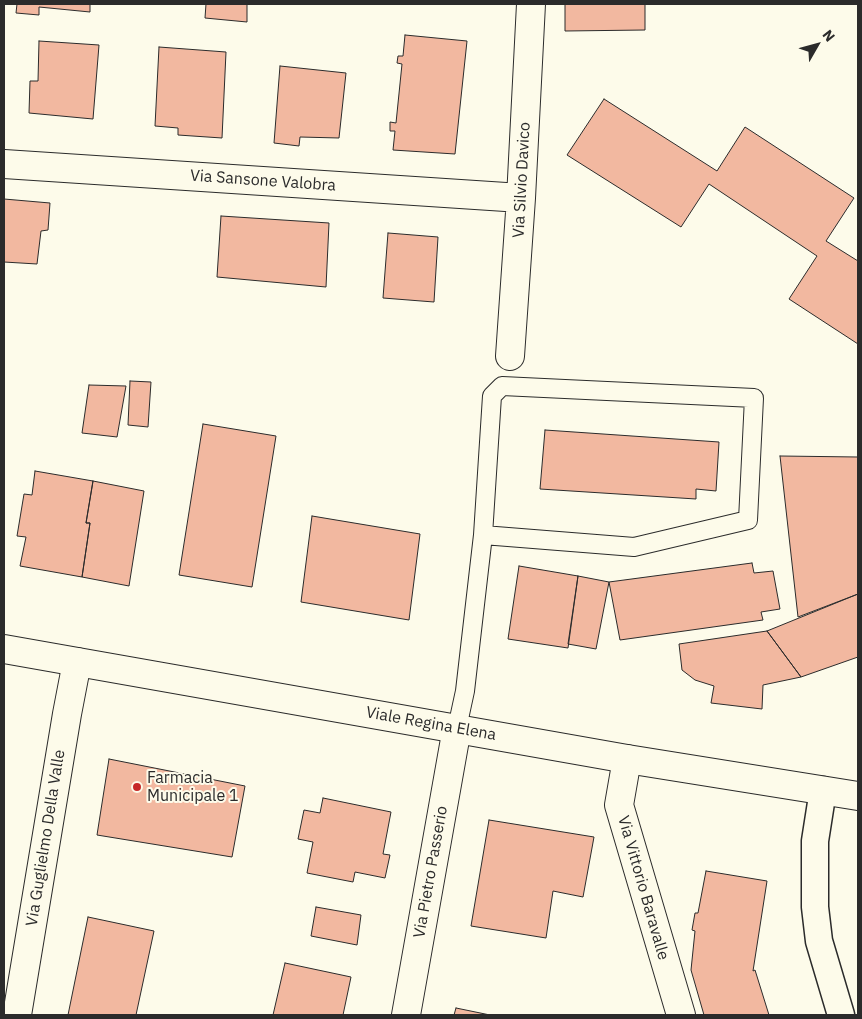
<!DOCTYPE html>
<style>
body{margin:0}
#map{position:relative;width:862px;height:1019px;overflow:hidden;background:#fdfbea;font-family:"IBM Plex Sans",sans-serif}
canvas{display:block}
.frame{position:absolute;inset:0;border:5px solid #2b2b2b;pointer-events:none}
.north{position:absolute;left:792px;top:20px;width:50px;height:50px;-webkit-text-stroke:4px #fdfbea;paint-order:stroke;rotate:52deg;font-size:14px;font-weight:700;line-height:20px;text-align:center;color:#2b2b2b}
.north::after{content:'';display:block;margin:auto;width:18px;height:22px;background:#2b2b2b;clip-path:polygon(50% 0,100% 100%,50% 72%,0 100%)}
</style>
<div id="map">
<canvas width="862" height="1019"></canvas>
<div class="frame"></div>
<div class="north">N</div>
</div>
<script>
const context = document.querySelector('canvas').getContext('2d');
context.lineJoin = 'round';
function paint(path, color) {
  context.fillStyle = color;
  context.fill(path, 'evenodd');
}
function poly(rows) {
  const path = new Path2D();
  for (const r of rows) {
    path.moveTo(r[0], r[1]);
    for (let i = 2; i < r.length; i += 2) path.lineTo(r[i], r[i + 1]);
  }
  return path;
}
function strokePath(path, color, width, dash) {
  context.strokeStyle = color;
  context.lineWidth = width;
  context.lineCap = dash ? 'butt' : 'round';
  context.setLineDash(dash || []);
  context.stroke(path);
}
function drawText(font, color, halo, rows, align = 'center') {
  context.font = font + ' "IBM Plex Sans",sans-serif';
  context.lineWidth = 4;
  context.setLineDash([]);
  context.textBaseline = 'middle';
  context.strokeStyle = halo;
  context.fillStyle = color;
  for (const [text, x, y, turn = 0] of rows) {
    context.save();
    context.translate(x, y);
    context.rotate((+turn || 0) * Math.PI / 180);
    context.textAlign = isNaN(turn) ? turn : align;
    if (halo) context.strokeText(text, 0, 0);
    context.fillText(text, 0, 0);
    context.restore();
  }
}
const building = poly([
 [17,4,90,4,90,12,39,7,39,15,16,13,17,4],
 [206,4,247,4,247,22,205,18,206,4],
 [565,4,645,4,645,30,565,31,565,4],
 [405,35,467,41,455,154,393,150,395,131,390,131,390,122,396,123,402,64,397,63,398,56,403,56,405,35],
 [39,41,99,45,93,119,29,113,30,81,38,81,39,41],
 [159,47,226,52,222,138,178,135,178,128,155,126,159,47],
 [280,66,346,73,339,138,300,137,299,146,274,143,280,66],
 [604,99,717,171,745,127,854,198,826,241,858,261,858,344,789,299,817,256,709,184,681,227,567,155,604,99],
 [4,199,50,203,48,230,41,231,37,264,4,262,4,199],
 [221,216,329,223,326,287,217,277,221,216],
 [388,233,438,237,434,302,383,298,388,233],
 [130,381,151,382,148,427,128,425,130,381],
 [89,385,126,386,117,437,82,433,89,385],
 [203,424,276,436,252,587,179,575,203,424],
 [545,430,719,442,716,491,696,489,696,499,540,489,545,430],
 [780,456,858,457,858,594,798,617,780,456],
 [35,471,93,481,86,523,90,523,82,577,20,566,26,537,17,536,24,494,32,495,35,471],
 [93,481,144,491,129,586,82,577,90,523,86,523,93,481],
 [312,516,420,534,409,620,301,602,312,516],
 [752,563,754,573,773,571,780,609,761,612,763,620,620,640,609,582,752,563],
 [519,566,578,576,568,648,508,639,519,566],
 [578,576,609,582,596,649,568,644,578,576],
 [858,594,858,657,801,677,767,631,858,594],
 [767,631,801,677,763,685,762,709,711,703,714,686,695,680,682,670,679,644,767,631],
 [109,759,245,786,232,857,97,835,109,759],
 [323,798,391,812,383,854,390,855,385,878,355,872,353,882,307,873,313,842,298,839,304,810,320,813,323,798],
 [489,820,594,837,583,897,553,891,546,938,471,926,489,820],
 [706,871,767,881,753,971,755,970,769,1015,704,1015,691,970,695,931,692,930,695,913,698,913,706,871],
 [316,907,361,915,357,945,311,936,316,907],
 [88,917,154,931,136,1015,68,1015,88,917],
 [285,963,351,977,343,1015,273,1015,285,963],
 [456,1008,490,1015,454,1015,456,1008]
]);
const service = poly([
 [457,728,465,691,483,535,492,396,502,386,754,398,748,520,634,547,483,535]
]);
const pedestrian = poly([
 [823,790,815,841,815,907,819,941,841,1015]
]);
const minor = poly([
 [4,164,521,198],
 [510,356,521,198,531,4],
 [627,759,619,805,681,1015],
 [17,1015,67,714,77,662],
 [406,1015,457,728]
]);
const secondary = poly([
 [4,649,627,759,858,796]
]);
const markers = [
 [137,787,5,"#c62828"]
];
const streetNames = [
 ["Via Silvio Davico",522,180,-87],
 ["Via Sansone Valobra",263,181,4],
 ["Viale Regina Elena",431,724,10],
 ["Via Guglielmo Della Valle",46,838,-81],
 ["Via Pietro Passerio",431,872,-80],
 ["Via Vittorio Baravalle",643,888,74]
];
const poiNames = [
 ["Farmacia",147,778],
 ["Municipale 1",147,796]
];
paint(building, '#f2b8a0');
strokePath(building, '#2b2b2b', 1);
strokePath(service, '#2b2b2b', 20);
strokePath(pedestrian, '#2b2b2b', 29);
strokePath(minor, '#2b2b2b', 30);
strokePath(secondary, '#2b2b2b', 30);
strokePath(service, '#fdfbea', 18);
strokePath(pedestrian, '#fdfbea', 26);
strokePath(minor, '#fdfbea', 28);
strokePath(secondary, '#fdfbea', 28);
for (const [x, y, r, color] of markers) {
  const dot = new Path2D();
  dot.arc(x, y, r, 0, 2 * Math.PI);
  context.fillStyle = color;
  context.fill(dot);
  strokePath(dot, '#fdfbea', 2);
}
drawText('16px', '#2b2b2b', '#fdfbea', streetNames);
drawText('16px', '#2b2b2b', '#fdfbea', poiNames, 'left');
</script>
